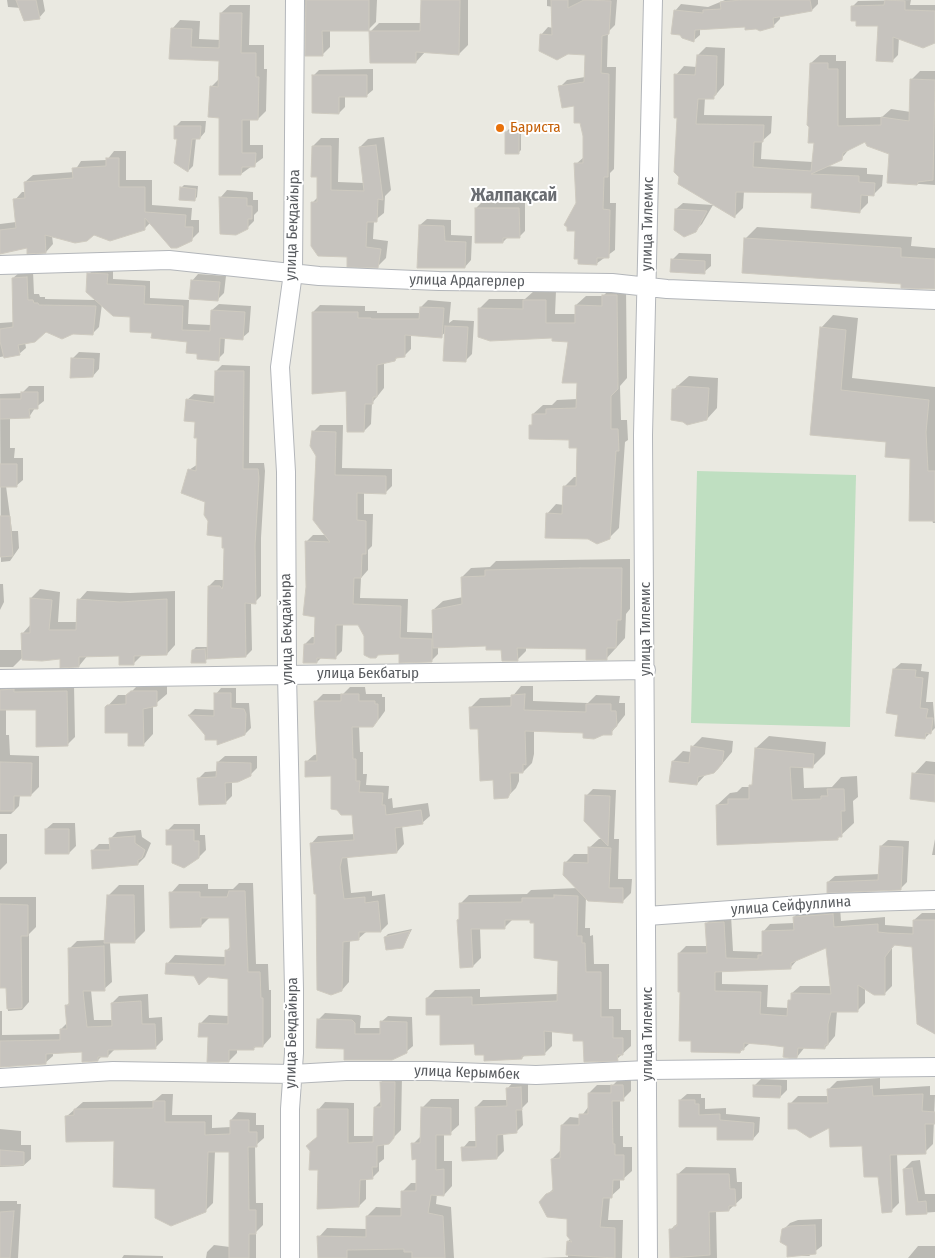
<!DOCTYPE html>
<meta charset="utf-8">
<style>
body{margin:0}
canvas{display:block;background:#eae9e1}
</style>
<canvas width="935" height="1258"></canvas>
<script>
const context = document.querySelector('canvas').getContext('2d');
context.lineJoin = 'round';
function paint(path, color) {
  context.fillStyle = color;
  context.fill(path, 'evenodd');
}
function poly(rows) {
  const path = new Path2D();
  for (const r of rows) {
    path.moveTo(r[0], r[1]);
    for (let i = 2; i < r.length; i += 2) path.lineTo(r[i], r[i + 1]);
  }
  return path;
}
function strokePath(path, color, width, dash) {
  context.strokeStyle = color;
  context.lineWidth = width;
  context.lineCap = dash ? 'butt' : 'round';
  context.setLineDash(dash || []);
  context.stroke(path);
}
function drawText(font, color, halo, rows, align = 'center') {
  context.font = font + ' "Fira Sans Condensed",sans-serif';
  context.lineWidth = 4;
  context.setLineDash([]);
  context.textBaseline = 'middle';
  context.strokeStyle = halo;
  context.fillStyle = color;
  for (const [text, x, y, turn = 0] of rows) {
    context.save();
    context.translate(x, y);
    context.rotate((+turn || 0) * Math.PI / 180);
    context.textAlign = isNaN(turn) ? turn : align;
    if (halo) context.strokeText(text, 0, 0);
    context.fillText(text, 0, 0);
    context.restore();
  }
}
const green = poly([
 [697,471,856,475,850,727,691,723]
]);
const shadow = poly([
 [7,0,43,0,45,11,39,18,21,8,8,7],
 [305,0,377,0,376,22,368,30,330,30,330,47,322,55,306,55],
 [422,0,468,0,468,45,459,54,425,52,416,62,370,32,379,23,421,23],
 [547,0,617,0,615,25,608,32,607,67,616,67,614,169,610,173,610,203,616,203,615,250,596,264,576,164,584,157,585,136,575,105,560,87,567,80,585,77,586,53,541,35,548,27,553,28,553,7,547,6],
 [725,0,818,0,818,4,812,10,780,16,780,19,774,25,700,29,700,35,693,41,675,11,681,4,708,7],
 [911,0,910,5,935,5,935,41,899,37,898,55,892,61,879,25,857,20,852,7,858,1],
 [230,5,250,5,249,45,264,45,264,69,267,69,266,111,258,119,250,119,250,145,263,145,263,158,241,174,211,87,219,79,220,60,171,58,172,29,180,20,200,21,199,39,221,40,221,13],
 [706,47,725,48,724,85,713,98,705,98,704,115,772,116,771,133,762,141,761,159,813,162,815,142,811,63,820,55,836,55,836,61,846,61,846,118,882,117,891,109,911,112,911,80,920,71,935,71,935,185,889,182,891,154,866,141,850,148,841,159,825,166,867,168,867,174,883,175,882,186,874,194,868,194,868,203,859,212,814,192,744,191,743,208,735,216,678,117,676,75,684,66,697,67,698,55],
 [373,69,373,90,367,95,345,96,345,107,339,113,313,76,319,70],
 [181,121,206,121,205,132,200,138,196,138,193,166,188,171,176,126],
 [509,129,521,129,521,150,518,153,506,132],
 [384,137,391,190,385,196,384,213,374,221,373,239,388,241,386,258,377,267,349,256,312,203,318,197,319,176,313,146,321,138,339,138,338,182,364,183,360,147,368,139],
 [114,151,126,151,126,180,152,180,152,205,192,208,191,220,199,220,199,232,191,240,151,222,144,229,52,236,53,244,46,252,28,246,0,253,0,224,16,222,15,200,22,192,26,192,25,182,33,175,74,172,81,161,107,160],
 [184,185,198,186,197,197,194,200,181,188],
 [227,190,253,192,253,200,258,200,258,211,254,215,254,221,247,228,221,197],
 [482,202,525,202,525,231,519,237,508,237,503,242,476,208],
 [683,203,713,205,702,224,695,231,676,209],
 [427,219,451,220,451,235,472,236,471,260,465,267,420,225],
 [757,227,912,237,911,246,935,248,935,288,902,282,744,272,746,238],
 [679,253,711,254,711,266,704,272,672,260],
 [95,268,113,269,113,279,150,281,150,298,189,300,188,324,211,325,212,310,219,304,251,306,249,332,242,338,225,337,224,353,218,359,199,353,188,341,153,332,132,316,102,304,99,327,92,334,46,331,25,342,26,348,19,354,0,357,0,323,14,322,13,278,20,272,33,271,34,294,39,294,40,297,45,297,45,299,96,300,89,274],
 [198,274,226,276,224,293,218,299,192,281],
 [613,286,626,286,627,378,620,386,621,420,627,420,628,440,625,442,619,528,609,538,547,514,556,504,564,505,564,487,574,477,578,477,578,447,570,439,530,426,534,423,533,414,543,405,552,405,557,400,578,399,578,382,569,340,553,337,479,309,489,299,525,299,534,291,556,291,555,314,576,314,576,305,586,296,603,296],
 [428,300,451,302,449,323,453,320,474,321,472,354,465,361,446,332,441,336,411,334,411,349,404,356,384,362,384,388,372,403,371,424,364,431,313,312,320,305,365,306,365,311,377,311,377,313,420,313,421,307],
 [833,315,858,318,852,378,935,387,935,523,933,523,912,457,887,441,811,433,821,328],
 [79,352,100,353,99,369,93,376,72,359],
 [222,365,250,366,249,463,264,463,265,471,261,538,261,596,255,602,251,602,252,650,246,656,208,658,205,661,193,650,196,647,208,647,209,586,215,580,225,580,226,547,223,536,209,520,206,502,189,470,198,464,199,437,196,421,187,400,194,394,216,396,216,371],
 [689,376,718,378,717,408,707,419,673,390],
 [29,386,44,386,44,401,35,408,29,417,10,418,10,448,15,448,14,458,23,458,23,480,16,486,6,486,12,531,18,531,19,548,10,561,1,562,0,394,22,393],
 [320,425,343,425,342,468,392,469,392,486,385,493,364,492,364,514,373,514,372,546,368,550,368,570,361,578,360,598,408,599,407,632,434,633,433,610,443,601,463,597,462,577,471,568,490,567,496,561,630,559,630,609,626,614,625,638,606,659,587,648,526,647,526,651,517,660,502,648,487,645,438,646,438,654,431,661,400,652,365,636,359,624,343,624,342,651,335,658,322,657,317,662,305,644,312,637,316,637,316,616,307,587,306,542,313,535,326,535,313,432],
 [0,584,3,584,4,602,0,610],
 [40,589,60,592,58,622,78,622,79,600,87,591,130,593,175,591,175,645,167,654,143,654,133,664,120,655,88,655,79,666,61,657,23,657,13,667,0,667,0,650,23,650,23,633,31,624,31,598],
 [901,663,922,664,921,671,929,672,926,702,933,702,935,728,925,738,899,714,894,669],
 [0,677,74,684,75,737,67,745,37,709,6,709,6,735,9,735,10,755,39,756,39,787,31,795,20,795,19,806,11,814,0,814],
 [167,681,167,694,153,706,153,734,143,745,106,708,118,695,128,695,138,685],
 [521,686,533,686,533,701,588,703,596,695,620,696,619,703,625,703,625,715,611,733,534,730,534,754,532,763,523,772,519,772,519,781,516,788,507,797,494,779,479,727,471,707,480,698,512,697],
 [350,687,365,687,366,694,382,694,382,697,385,697,385,711,380,718,373,725,359,725,360,752,363,752,363,774,367,774,366,785,389,786,388,799,392,798,393,808,428,803,430,816,422,823,402,825,404,844,397,852,347,856,351,893,372,891,372,896,385,894,388,924,381,931,366,932,358,939,350,940,349,982,342,990,317,892,311,844,318,836,355,834,353,813,332,774,306,762,314,755,318,754,315,702,323,694,343,694],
 [221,688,236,688,236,703,249,703,251,728,245,734,219,739,207,735,189,715,195,709,216,710,216,694],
 [769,736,826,742,825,754,812,767,803,766,804,788,832,787,841,777,857,776,858,797,853,801,854,823,837,839,717,805,730,793,737,792,742,787,750,787,753,783,756,748],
 [702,737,733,741,732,752,717,770,707,773,697,784,673,761,683,751,691,752,692,747],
 [225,756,257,756,257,768,250,775,232,781,232,796,226,802,199,778,205,772,218,771,218,762],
 [926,761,935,762,935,801,914,774],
 [593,789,616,790,614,839,619,839,618,879,632,879,631,893,622,902,586,896,585,928,590,928,590,936,593,935,594,964,609,964,609,1009,621,1009,621,1030,631,1030,631,1046,617,1059,574,1032,552,1031,552,1046,544,1054,525,1055,522,1058,485,1054,427,998,435,990,480,989,480,997,559,994,559,960,535,922,531,919,512,920,504,928,480,928,481,958,473,966,461,918,460,904,469,895,527,894,531,890,578,888,565,863,574,854,589,854,589,848,599,839,603,839,586,796],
 [53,823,75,823,76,846,69,853,46,829],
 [174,824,200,824,200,835,205,835,206,850,199,857,173,844,167,831],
 [141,830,142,837,151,843,145,857,138,864,92,851,99,844,110,844,110,839,117,832],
 [0,834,7,834,7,863,0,870],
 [935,839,935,855,932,855],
 [888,840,909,841,907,882,900,889,828,882,835,876,880,874,881,846],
 [239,883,253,883,256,964,268,964,269,990,271,990,271,1037,263,1046,257,1046,253,1049,237,1049,237,1053,229,1061,201,1023,209,1015,229,1016,229,977,194,975,167,964,175,955,226,957,226,951,231,946,231,916,209,918,201,926,171,893,179,884,208,884,208,889,233,889],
 [119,885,144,885,145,931,134,942,110,942,112,982,104,989,91,990,94,1020,113,1020,112,1003,119,996,148,994,149,1018,162,1017,163,1040,156,1047,115,1049,108,1056,102,1056,98,1060,83,1051,53,1053,53,1056,45,1063,0,1067,0,1011,2,1011,2,1035,61,1034,61,1029,68,1022,66,1006,70,1002,70,948,77,941,106,940,108,896],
 [0,897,36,897,36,927,29,934,29,1002,22,1010,8,1011,7,986,0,986],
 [840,907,841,921,885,917,885,925,914,927,914,920,922,913,935,913,935,1032,913,946,896,944,892,948,892,986,885,993,865,988,865,1003,857,1011,837,1011,835,1036,825,1048,805,1047,797,1057,785,1046,750,1043,740,1052,692,1040,682,991,679,953,686,946,708,946,706,924,714,916,731,915,733,951,763,952,763,932,770,924,794,923,794,917,802,909],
 [827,947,832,986,800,986,792,993,789,1008,767,1007,768,985,722,984,722,970,791,967,798,959],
 [412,929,403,947,385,937,388,934],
 [325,1013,359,1015,361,1016,360,1028,381,1028,381,1022,388,1016,412,1017,413,1046,406,1052,345,1048,318,1020],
 [388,1075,402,1075,401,1130,388,1143,384,1143,384,1159,379,1163,379,1171,372,1178,366,1178,366,1199,359,1206,318,1137,318,1110,325,1102,354,1103,354,1136,374,1136,375,1107,382,1100,381,1082],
 [631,1077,631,1091,623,1099,620,1099,620,1136,623,1136,623,1147,632,1147,632,1171,623,1179,620,1179,620,1188,610,1197,608,1220,623,1220,622,1258,540,1258,568,1257,568,1241,571,1239,568,1218,547,1195,554,1188,552,1159,560,1151,562,1125,570,1117,580,1118,589,1106,589,1093,597,1085,613,1085,620,1078],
 [880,1078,880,1089,930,1086,930,1095,935,1095,933,1144,925,1152,897,1154,899,1203,891,1211,879,1175,864,1144,790,1104,798,1096,829,1096,829,1089,837,1081],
 [761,1079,787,1080,787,1090,780,1097,755,1085],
 [514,1081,528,1081,528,1102,522,1108,523,1125,516,1132,503,1133,504,1151,497,1158,463,1148,469,1141,477,1141,476,1107,483,1100,508,1100,508,1088],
 [162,1094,173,1094,172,1115,212,1115,212,1128,231,1127,231,1120,238,1112,256,1113,256,1125,264,1125,264,1138,255,1146,256,1203,263,1203,263,1225,256,1232,256,1258,206,1258,207,1252,214,1245,230,1247,230,1151,215,1151,213,1203,205,1211,156,1187,115,1140,67,1116,83,1102,154,1101],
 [687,1094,701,1094,701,1098,705,1098,705,1109,726,1108,726,1114,760,1117,759,1132,753,1139,718,1126,680,1126,680,1100],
 [431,1099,459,1099,459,1125,450,1133,444,1133,444,1161,452,1161,452,1186,444,1195,437,1194,436,1204,451,1207,454,1258,319,1258,319,1237,327,1228,367,1229,367,1216,376,1207,402,1208,402,1192,411,1183,417,1183,417,1158,413,1144,422,1135,422,1108],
 [0,1129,21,1131,21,1145,31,1145,31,1159,23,1166,0,1167],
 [920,1160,925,1194,935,1194,935,1212,907,1214,904,1169,912,1161],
 [686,1167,736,1168,737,1182,742,1182,742,1198,729,1210,716,1210,717,1258,671,1258,670,1230,678,1223,678,1174],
 [0,1181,0,1201,17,1201,17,1204,21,1204,18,1258,0,1258],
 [822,1219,822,1246,809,1256,788,1256,788,1245,783,1230,790,1223,798,1220],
 [918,1246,935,1246,935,1258,908,1258],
 [124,1255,163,1256,163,1258,122,1258]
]);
const building = poly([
 [16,0,36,0,40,19,24,21,16,0],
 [306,0,369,0,369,31,322,31,323,56,305,56,306,0],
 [421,0,460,0,459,55,416,52,416,63,370,63,369,31,420,31,421,0],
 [551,0,568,0,568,8,584,0,611,1,609,34,602,36,601,73,609,74,608,177,604,177,603,209,610,210,609,258,597,258,597,265,578,264,578,259,574,259,575,231,567,231,567,227,564,225,576,203,574,163,583,163,583,136,580,123,574,123,574,106,562,108,558,86,584,82,585,55,568,54,557,60,539,51,540,34,552,35,551,0],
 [741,0,810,0,812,11,773,18,774,27,760,31,756,29,745,30,745,27,695,30,694,42,682,38,680,35,671,34,674,10,703,13,703,10,721,9,720,2,741,0],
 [885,0,905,1,905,10,935,11,935,43,923,48,893,37,893,62,876,61,878,26,856,26,856,21,851,21,851,6,884,5,885,0],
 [220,13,242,13,241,53,256,53,256,77,259,77,258,120,242,120,242,153,256,153,255,167,242,167,241,175,219,175,219,118,208,117,210,86,218,87,219,61,169,59,171,28,192,29,191,47,219,48,220,13],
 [697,55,717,56,716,95,714,95,714,99,698,99,696,124,764,125,763,142,754,142,753,167,811,171,814,143,808,143,809,127,807,125,810,63,828,63,828,69,838,69,838,126,881,125,881,117,909,121,910,79,935,80,933,180,918,182,917,185,887,183,889,154,867,146,865,142,843,153,842,160,811,174,859,176,859,182,875,183,874,196,861,195,860,213,811,208,812,193,736,192,735,218,678,184,679,177,674,172,677,118,674,118,674,74,695,75,697,55],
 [312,75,367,75,367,97,339,97,339,114,312,113,312,75],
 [174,126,201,126,200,139,192,139,188,172,174,163,177,139,174,139,174,126],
 [505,132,519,132,519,154,505,154,505,132],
 [376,145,383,200,378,199,377,222,367,222,366,247,381,249,378,268,347,267,347,257,318,256,311,246,311,202,317,202,317,177,311,177,312,146,331,146,331,190,364,191,359,147,376,145],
 [106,158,119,158,119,187,145,187,145,212,186,215,185,227,193,227,192,241,177,248,171,248,145,218,145,230,110,241,94,235,87,241,75,243,45,235,46,253,27,254,27,248,0,254,0,230,16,228,13,199,25,198,24,182,73,178,72,168,106,166,106,158],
 [180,187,196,189,195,201,179,200,180,187],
 [219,197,247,198,247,206,252,206,252,219,248,219,248,229,236,235,220,234,219,197],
 [475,208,519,208,520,238,503,238,503,243,475,243,475,208],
 [675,209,707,211,696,232,684,237,674,230,675,209],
 [419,225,444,226,445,241,466,242,465,268,417,268,419,225],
 [744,238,901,248,901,257,935,259,935,289,901,288,901,284,742,273,744,238],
 [671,259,705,261,705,274,670,272,671,259],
 [87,273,108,274,107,284,145,286,144,304,183,306,182,330,210,331,211,310,245,312,243,340,220,338,219,361,197,359,197,354,186,353,187,342,151,338,152,333,130,332,130,317,113,316,86,292,87,273],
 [27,277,28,300,33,300,34,303,38,303,39,305,96,306,93,335,73,334,62,339,46,332,35,342,18,345,20,355,4,358,0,341,0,329,13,327,12,278,27,277],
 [191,280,220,282,218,301,189,299,191,280],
 [602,295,617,295,618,389,611,396,611,429,618,429,619,451,616,451,610,539,597,544,588,539,545,538,546,513,562,514,563,486,576,486,577,448,569,448,569,440,529,439,529,425,532,425,532,414,546,414,546,409,576,408,577,383,562,383,568,342,552,341,552,338,490,341,478,337,478,308,523,309,523,300,546,300,546,323,575,323,575,305,602,306,602,295],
 [420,307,444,308,442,338,405,335,405,357,396,358,395,361,377,365,377,397,373,397,373,404,365,404,364,432,347,432,346,391,312,394,312,312,358,312,358,318,371,318,371,319,419,319,420,307],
 [445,326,468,327,466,362,443,361,445,326],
 [820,327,846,330,841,390,929,400,926,432,928,471,935,471,935,521,909,521,910,459,885,457,886,442,810,435,820,327],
 [71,358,94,359,93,377,70,378,71,358],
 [215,371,244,371,243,469,258,469,259,478,255,545,256,604,245,603,246,657,207,659,208,586,220,586,222,589,223,586,224,548,222,548,222,537,207,535,208,521,204,515,205,502,181,493,188,469,196,471,197,438,194,438,195,422,184,421,186,399,214,403,215,371],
 [677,386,709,388,707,420,687,425,683,422,671,420,672,389,677,389,677,386],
 [21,392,38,392,38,409,29,409,30,418,0,419,0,399,21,399,21,392],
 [312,431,336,432,335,475,386,476,386,494,357,493,357,520,366,521,366,554,362,554,361,578,354,578,353,604,401,606,400,638,432,639,432,662,399,663,399,654,378,655,376,658,370,658,364,655,364,636,358,625,336,625,336,659,317,658,317,663,303,663,304,644,314,644,315,617,303,615,306,587,305,541,330,542,313,520,316,456,310,446,312,431],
 [0,464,17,464,17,487,0,487,0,464],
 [0,516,10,516,13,556,0,557,0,516],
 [580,568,622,568,621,620,617,620,616,648,607,648,607,660,586,660,586,649,517,648,518,661,502,661,501,650,486,650,486,646,433,648,432,610,462,604,461,577,485,576,485,570,580,568],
 [30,598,52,600,49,630,76,630,77,599,120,602,167,599,167,655,134,656,134,665,119,665,119,656,79,657,79,667,60,668,60,659,42,661,22,660,21,633,30,633,30,598],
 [205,649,206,663,191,663,192,650,205,649],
 [893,669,916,670,915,677,923,678,920,708,928,709,926,718,933,718,931,734,926,733,925,739,895,736,898,715,886,713,893,669],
 [14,689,14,692,67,691,68,746,36,747,36,710,0,710,0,690,14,689],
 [131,691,157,691,157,706,143,709,144,746,128,746,128,733,105,733,105,707,107,705,126,704,126,695,131,691],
 [214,693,231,693,231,708,244,709,246,714,245,735,217,745,217,740,205,740,205,735,188,715,214,716,214,693],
 [341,694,359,694,359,701,375,701,375,704,378,704,378,720,373,727,352,727,353,759,356,759,356,781,360,781,359,792,383,793,382,805,385,805,386,815,421,810,423,824,395,828,397,853,342,858,340,867,344,899,365,897,365,903,378,901,381,932,359,932,359,940,343,942,342,991,331,995,317,990,316,894,314,894,310,843,354,840,352,815,341,815,337,810,331,809,331,776,305,777,305,761,317,761,314,701,341,701,341,694],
 [525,694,524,710,586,712,586,704,611,704,611,711,616,711,617,726,612,730,612,735,603,735,594,739,583,738,583,733,525,731,526,765,523,764,523,773,510,773,511,791,508,798,494,799,493,780,480,781,478,729,470,729,469,707,511,706,511,695,525,694],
 [691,746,724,751,722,764,714,773,698,777,697,785,669,782,672,761,689,763,691,746],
 [755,748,814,754,813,768,790,767,792,800,821,799,821,796,828,796,827,789,844,789,845,811,841,811,842,837,838,837,838,840,717,845,716,805,728,804,728,799,749,799,749,785,752,785,755,748],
 [0,762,32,763,31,796,14,796,14,811,0,811,0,762],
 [217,762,251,763,251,776,238,782,225,783,226,804,199,805,197,778,216,777,217,762],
 [912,773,935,775,935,802,910,799,912,773],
 [585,795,610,796,608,846,584,821,585,795],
 [45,829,69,829,69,854,45,854,45,829],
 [166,830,194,830,194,841,199,841,199,858,184,868,172,863,172,845,166,845,166,830],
 [135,836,135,843,145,850,142,858,138,860,138,865,92,869,91,850,110,850,109,838,135,836],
 [880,846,903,847,901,890,827,893,827,882,878,880,880,846],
 [588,847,611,848,609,888,623,888,623,903,588,901,563,875,564,862,588,863,588,847],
 [229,891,245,891,248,972,260,972,261,998,263,998,263,1047,254,1047,254,1050,229,1050,229,1062,207,1062,208,1037,198,1037,199,1023,228,1024,228,979,208,977,199,985,194,976,165,974,166,963,225,965,225,950,230,950,229,918,201,918,201,927,170,928,169,892,200,892,200,897,227,897,229,891],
 [107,895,134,895,135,943,104,943,107,895],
 [554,895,578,896,577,936,582,936,582,943,585,943,586,972,601,972,601,1017,613,1017,613,1038,623,1038,623,1055,617,1055,618,1061,584,1062,583,1041,573,1041,573,1034,544,1031,545,1055,522,1056,522,1059,484,1061,484,1055,475,1055,474,1044,440,1045,440,1015,426,1015,426,998,472,997,472,1005,557,1001,558,961,534,958,534,923,530,923,530,920,505,920,505,929,471,929,473,967,460,968,457,920,459,919,459,903,522,902,522,898,554,898,554,895],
 [0,904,28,905,28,936,21,936,22,1008,7,1009,6,988,0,988,0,904],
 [833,914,834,927,878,924,878,932,887,933,913,934,913,920,935,920,935,1034,917,1024,912,947,894,945,885,957,885,995,874,995,858,985,858,1012,831,1012,828,1024,828,1045,825,1045,825,1049,798,1048,797,1058,789,1058,783,1057,784,1047,769,1045,744,1043,744,1050,741,1050,740,1053,691,1052,691,1041,679,1041,680,992,678,992,678,953,707,953,705,923,724,922,726,958,758,959,758,955,762,955,762,931,794,930,793,917,833,914],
 [826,948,831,994,791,993,791,1000,788,1000,787,1016,760,1014,761,992,715,991,715,972,791,969,791,963,826,948],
 [410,931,403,948,386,950,384,937,410,931],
 [104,946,105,991,83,991,87,1027,112,1026,111,1003,141,1001,142,1024,155,1024,156,1049,108,1050,108,1057,98,1057,98,1061,82,1062,82,1052,46,1054,46,1064,0,1067,0,1041,60,1040,60,1029,67,1029,65,1005,69,1005,68,948,104,946],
 [317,1019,352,1020,355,1023,355,1034,380,1034,380,1021,407,1022,407,1053,392,1060,344,1060,344,1049,316,1048,317,1019],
 [380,1082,395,1082,394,1138,389,1144,377,1146,377,1167,372,1167,373,1179,360,1180,359,1207,317,1209,318,1170,309,1170,310,1151,306,1146,317,1137,317,1109,348,1109,348,1143,373,1142,374,1107,381,1107,380,1082],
 [611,1085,623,1085,624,1101,612,1101,613,1144,615,1144,615,1155,624,1155,624,1180,613,1180,612,1198,603,1198,600,1227,615,1228,615,1258,566,1255,567,1241,572,1242,567,1236,567,1219,547,1217,539,1202,546,1194,553,1191,551,1159,560,1158,561,1125,579,1125,579,1114,588,1114,588,1093,611,1093,611,1085],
 [753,1085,781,1086,780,1098,753,1097,753,1085],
 [872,1086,873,1096,923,1094,922,1111,935,1112,935,1124,925,1124,926,1154,890,1155,892,1212,882,1213,878,1177,864,1177,862,1146,830,1147,829,1128,810,1138,796,1129,788,1129,788,1103,828,1103,827,1089,872,1086],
 [521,1087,522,1110,516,1110,517,1133,497,1135,497,1159,462,1161,461,1147,476,1147,475,1107,507,1106,506,1088,521,1087],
 [679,1100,695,1100,695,1104,699,1104,699,1115,720,1114,720,1120,754,1123,753,1140,717,1140,717,1127,679,1127,679,1100],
 [153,1101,165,1101,165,1122,205,1122,205,1135,230,1134,230,1120,249,1120,249,1132,257,1132,257,1147,248,1147,249,1210,256,1210,256,1234,249,1234,249,1258,229,1258,229,1152,208,1152,206,1212,171,1226,155,1218,155,1189,113,1187,114,1141,66,1142,65,1116,74,1115,74,1109,153,1108,153,1101],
 [421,1107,451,1108,451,1135,436,1135,436,1170,444,1169,444,1196,431,1195,428,1213,443,1216,445,1258,412,1258,412,1252,404,1252,404,1249,347,1250,347,1258,318,1258,317,1236,366,1237,366,1216,401,1216,401,1191,416,1191,416,1159,412,1160,411,1143,420,1143,421,1107],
 [0,1150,24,1152,24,1165,0,1166,0,1150],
 [912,1168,918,1202,926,1201,927,1214,906,1215,903,1169,912,1168],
 [677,1174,729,1174,730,1189,735,1189,736,1206,729,1206,729,1211,709,1212,710,1255,670,1258,669,1229,674,1229,674,1226,677,1226,677,1174],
 [14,1211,10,1258,0,1258,0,1212,14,1211],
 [815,1225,816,1254,787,1257,787,1246,780,1242,782,1229,790,1226,815,1225]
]);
const minor = poly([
 [0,265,169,260,319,276,439,281,612,283,667,289,935,300],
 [0,679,646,670],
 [647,916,830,903,935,900],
 [0,1078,113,1071,293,1074,346,1071,431,1071,536,1075,648,1070,935,1067],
 [290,1258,290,1109,294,1053,294,989,287,674,286,472,280,367,293,273,295,0],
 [648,1258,643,435,653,0]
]);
const markers = [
 [500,128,5,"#e8710a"]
];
const foodNames = [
 ["Бариста",510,128]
];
const streetNames = [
 ["улица Тилемис",648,224,-89],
 ["улица Бекдайыра",293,225,-88],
 ["улица Ардагерлер",467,281,1],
 ["улица Бекдайыра",287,629,-91],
 ["улица Тилемис",646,629,-90],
 ["улица Бекбатыр",368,674],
 ["улица Сейфуллина",791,906,-4],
 ["улица Бекдайыра",292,1033,-89],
 ["улица Тилемис",648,1034,-90],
 ["улица Керымбек",467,1073,2]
];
const quarterNames = [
 ["Жалпақсай",514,196]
];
paint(green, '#bfdfc1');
paint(shadow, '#0003');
paint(building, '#c6c3be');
strokePath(building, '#cecac0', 1);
strokePath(minor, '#b3b6ba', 20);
strokePath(minor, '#fff', 18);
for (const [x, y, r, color] of markers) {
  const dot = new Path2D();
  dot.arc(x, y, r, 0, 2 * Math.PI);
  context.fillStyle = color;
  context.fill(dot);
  strokePath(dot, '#fff', 2);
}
drawText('15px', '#c56008', '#fff', foodNames, 'left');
drawText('15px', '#595c60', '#fff', streetNames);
drawText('bold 18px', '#6a6d72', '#fff', quarterNames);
</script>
